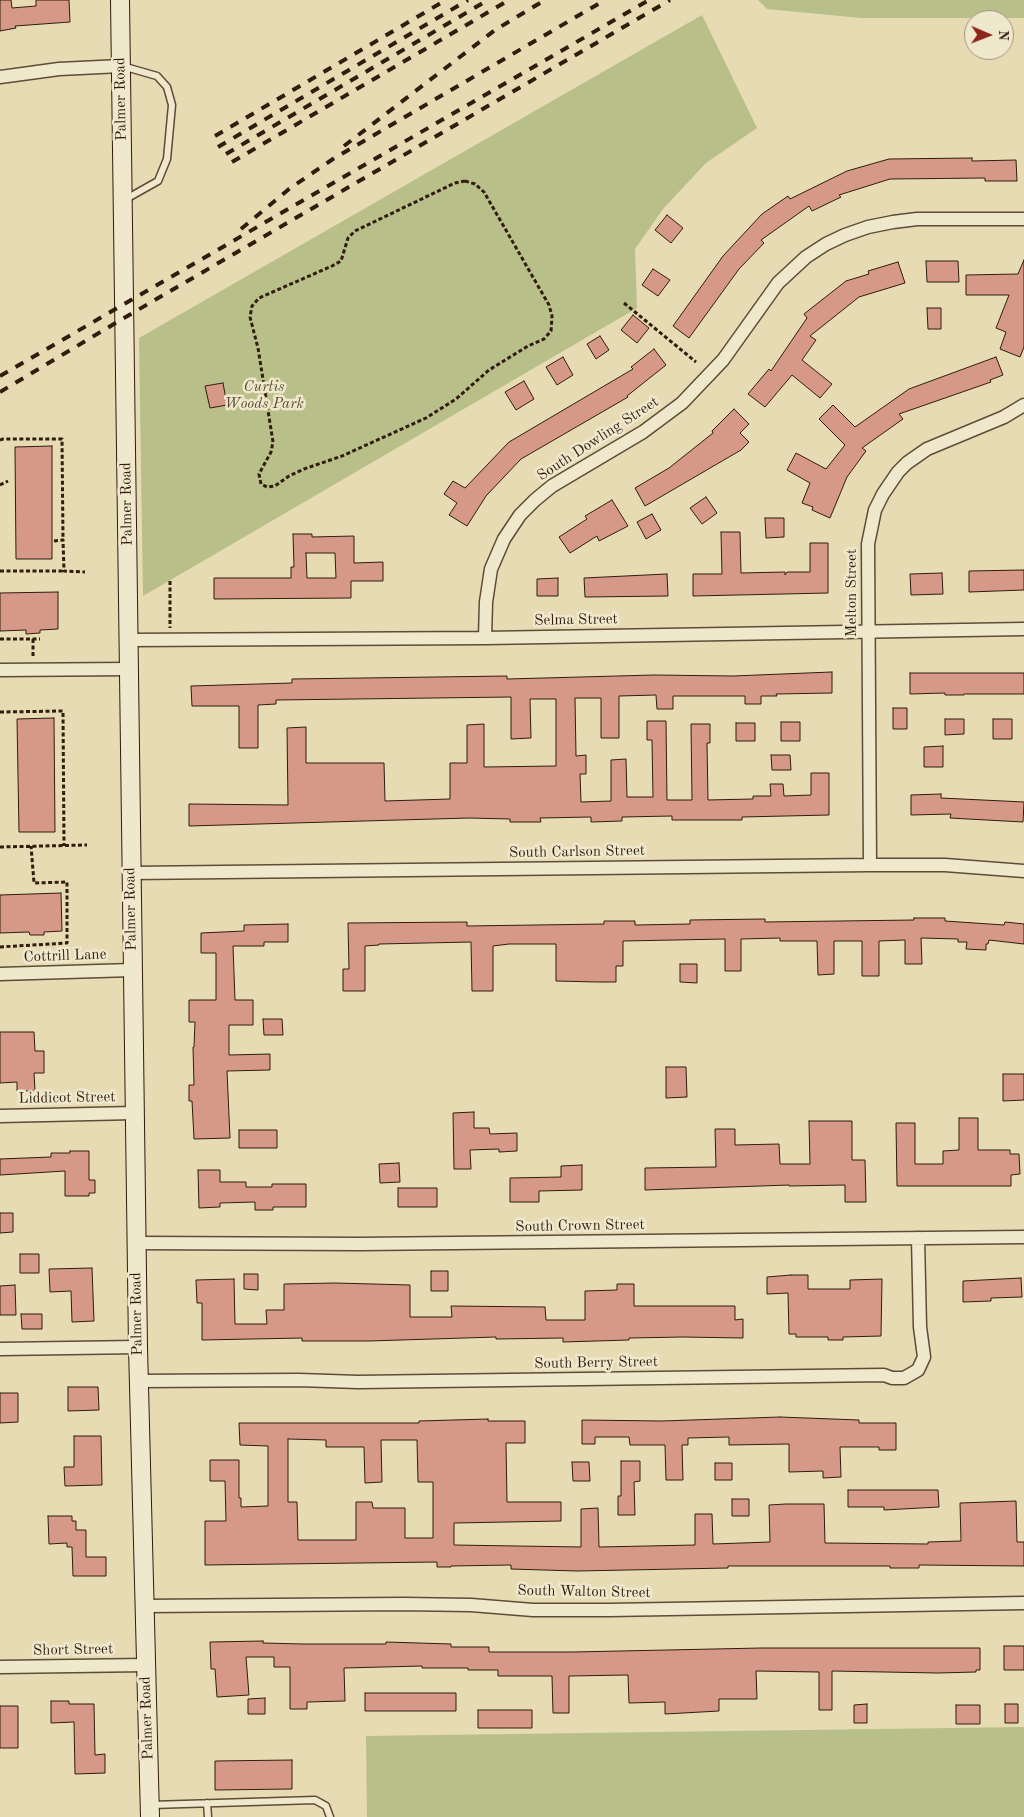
<!DOCTYPE html>
<style>
body{margin:0}
#map{position:relative;width:1024px;height:1817px;overflow:hidden;background:#e6dbb2;font-family:"Old Standard TT",serif}
canvas{display:block}
.north{position:absolute;left:964px;top:10px;width:50px;height:50px;box-sizing:border-box;background:#efe8cd;border:1px solid #a39680;border-radius:50%;rotate:91deg;font-size:14px;font-weight:700;line-height:20px;text-align:center;color:#311c0d}
.north::after{content:'';display:block;margin:auto;width:18px;height:22px;background:#8f2418;clip-path:polygon(50% 0,100% 100%,50% 72%,0 100%)}
</style>
<div id="map">
<canvas width="1024" height="1817"></canvas>
<div class="north">N</div>
</div>
<script>
const context = document.querySelector('canvas').getContext('2d');
context.lineJoin = 'round';
function paint(path, color) {
  context.fillStyle = color;
  context.fill(path, 'evenodd');
}
function poly(rows) {
  const path = new Path2D();
  for (const r of rows) {
    path.moveTo(r[0], r[1]);
    for (let i = 2; i < r.length; i += 2) path.lineTo(r[i], r[i + 1]);
  }
  return path;
}
function strokePath(path, color, width, dash) {
  context.strokeStyle = color;
  context.lineWidth = width;
  context.lineCap = dash ? 'butt' : 'round';
  context.setLineDash(dash || []);
  context.stroke(path);
}
function drawText(font, color, halo, rows, align = 'center') {
  context.font = font + ' "Old Standard TT",serif';
  context.lineWidth = 5;
  context.setLineDash([]);
  context.textBaseline = 'middle';
  context.strokeStyle = halo;
  context.fillStyle = color;
  for (const [text, x, y, turn = 0] of rows) {
    context.save();
    context.translate(x, y);
    context.rotate((+turn || 0) * Math.PI / 180);
    context.textAlign = isNaN(turn) ? turn : align;
    if (halo) context.strokeText(text, 0, 0);
    context.fillText(text, 0, 0);
    context.restore();
  }
}
const green = poly([
 [758,0,1024,0,1024,18,861,18,767,9],
 [702,15,757,128,706,163,663,209,635,249,637,308,143,596,139,338],
 [1024,1727,1024,1817,367,1817,366,1736]
]);
const building = poly([
 [0,0,11,0,12,8,36,6,36,0,69,0,70,22,15,26,16,28,0,31,0,0],
 [972,158,972,161,1016,160,1017,181,985,181,985,178,890,179,839,195,841,197,812,211,809,206,761,240,764,243,739,269,689,338,673,326,723,256,762,214,788,196,790,199,847,171,889,159,972,158],
 [667,215,683,228,671,243,655,230,667,215],
 [1024,260,1024,347,1020,357,1000,349,1006,332,996,328,1009,295,966,295,966,275,1018,274,1024,260],
 [926,261,958,261,959,282,927,282,926,261],
 [898,262,905,283,859,297,810,336,816,340,802,360,832,384,820,398,792,375,765,407,748,394,769,369,771,371,807,318,804,314,846,281,869,274,868,271,898,262],
 [653,269,670,280,658,296,642,285,653,269],
 [927,308,941,308,941,329,928,329,927,308],
 [633,315,649,328,637,343,621,330,633,315],
 [600,336,609,350,596,359,587,344,600,336],
 [654,349,666,365,627,396,628,397,521,459,486,496,467,526,449,515,457,503,444,494,453,481,465,488,509,442,633,369,631,367,654,349],
 [563,357,573,375,557,385,546,367,563,357],
 [996,357,1003,375,990,380,991,382,899,414,903,419,862,448,866,451,847,477,830,518,812,510,813,507,802,503,810,483,787,470,796,453,826,469,845,445,819,419,833,405,855,427,909,389,996,357],
 [524,381,534,399,516,410,505,392,524,381],
 [223,383,227,405,210,408,205,386,223,383],
 [734,409,749,424,740,433,749,442,741,450,645,506,635,488,669,468,713,433,712,431,734,409],
 [52,446,52,559,16,559,15,447,52,446],
 [706,497,717,513,702,524,690,508,706,497],
 [612,500,628,526,599,541,597,536,570,553,559,537,587,519,585,516,612,500],
 [652,514,661,530,646,539,637,522,652,514],
 [765,518,784,518,784,537,766,538,765,518],
 [721,532,740,532,741,573,785,572,785,575,787,572,810,572,810,543,828,543,828,593,693,596,693,574,722,574,721,532],
 [293,534,312,534,312,537,354,536,354,563,383,562,383,581,351,581,351,598,214,599,214,578,291,578,291,567,294,567,293,534],
 [306,553,335,553,336,578,307,578,306,553],
 [1024,570,1024,590,969,592,969,571,1024,570],
 [942,573,943,594,911,595,910,574,942,573],
 [667,574,668,596,585,597,584,578,667,574],
 [558,578,558,596,537,596,537,579,558,578],
 [58,592,58,629,40,630,40,633,26,634,26,630,0,631,0,593,58,592],
 [832,672,832,693,776,694,777,696,761,696,761,704,745,704,745,696,673,696,673,709,657,709,656,695,619,696,619,738,601,738,601,698,575,698,576,756,586,755,586,774,580,774,581,802,611,801,611,760,626,759,627,797,653,797,652,740,647,740,647,721,666,721,667,800,692,800,691,724,710,724,710,743,707,743,708,800,753,799,753,796,771,796,770,784,783,784,784,796,811,795,811,773,829,773,829,815,742,817,742,820,672,820,672,816,622,817,622,821,591,822,591,817,540,818,541,822,510,822,510,819,469,818,189,826,189,804,288,805,287,728,306,727,306,763,384,763,385,801,450,799,450,763,467,763,467,725,484,724,484,767,556,766,556,699,530,699,531,738,511,739,511,697,276,700,276,704,258,705,258,748,239,748,239,706,192,706,191,686,292,683,292,679,507,676,507,679,654,675,733,676,832,672],
 [910,673,1024,673,1024,694,964,694,964,695,945,695,945,693,910,694,910,673],
 [893,708,907,708,907,729,893,729,893,708],
 [54,718,55,832,19,832,17,719,54,718],
 [945,719,964,719,964,734,945,735,945,719],
 [993,719,1012,719,1012,739,993,739,993,719],
 [781,722,800,722,800,741,781,741,781,722],
 [736,723,755,723,755,741,736,741,736,723],
 [943,746,943,767,924,767,924,747,943,746],
 [771,755,790,755,791,770,772,770,771,755],
 [941,794,941,798,1024,802,1023,822,950,818,951,814,911,815,911,795,941,794],
 [61,893,62,931,44,932,44,935,30,935,29,932,0,933,0,895,61,893],
 [914,918,945,918,945,921,1004,925,1005,922,1024,924,1024,944,989,940,988,944,986,944,986,950,966,949,967,942,958,942,958,939,921,938,922,964,905,964,905,940,879,941,879,976,862,976,862,941,834,941,834,974,818,975,817,941,780,941,780,938,741,939,741,971,725,971,725,939,623,941,623,966,616,966,616,982,598,982,556,981,556,944,509,944,493,946,493,991,472,991,471,942,379,944,379,945,365,946,365,991,343,991,343,969,349,969,348,923,467,922,467,926,604,924,604,921,635,921,635,925,690,924,690,920,765,919,765,922,914,920,914,918],
 [288,924,288,942,264,942,264,946,233,946,235,1000,253,1000,253,1025,229,1025,229,1055,270,1054,270,1070,227,1071,230,1138,194,1139,192,1101,189,1101,189,1085,194,1085,193,1047,194,1047,195,1022,189,1022,189,1000,216,1000,216,953,201,953,201,933,244,931,244,925,288,924],
 [680,964,697,964,697,983,680,982,680,964],
 [263,1019,282,1019,283,1035,264,1035,263,1019],
 [0,1032,34,1032,35,1051,44,1051,44,1073,34,1073,35,1091,17,1091,17,1082,0,1083,0,1032],
 [666,1067,686,1067,687,1097,666,1098,666,1067],
 [1003,1074,1024,1074,1024,1100,1003,1101,1003,1074],
 [474,1112,474,1128,489,1128,490,1134,517,1133,517,1151,499,1152,499,1149,470,1150,471,1169,454,1169,453,1113,474,1112],
 [959,1118,978,1118,978,1150,1010,1150,1010,1154,1019,1154,1020,1174,1011,1175,1011,1186,897,1186,896,1123,915,1123,915,1164,943,1164,943,1151,959,1150,959,1118],
 [809,1121,852,1121,852,1160,865,1160,866,1202,845,1202,845,1185,789,1186,789,1185,645,1190,645,1168,716,1167,715,1129,735,1129,735,1145,779,1144,780,1164,810,1164,809,1121],
 [239,1130,277,1130,277,1148,239,1148,239,1130],
 [70,1151,89,1151,89,1180,95,1180,95,1193,89,1193,89,1196,65,1196,65,1171,0,1175,0,1159,51,1157,51,1153,70,1153,70,1151],
 [399,1163,400,1182,380,1183,379,1164,399,1163],
 [582,1165,582,1190,539,1191,539,1202,510,1202,510,1178,561,1177,561,1166,582,1165],
 [198,1170,220,1170,220,1182,246,1182,246,1187,272,1187,272,1184,306,1184,306,1207,273,1207,273,1210,255,1210,255,1202,220,1203,220,1207,199,1208,198,1170],
 [398,1188,437,1188,437,1207,398,1207,398,1188],
 [0,1213,13,1213,13,1232,0,1233,0,1213],
 [20,1254,39,1254,39,1273,20,1273,20,1254],
 [92,1268,94,1321,72,1322,71,1291,50,1292,49,1269,92,1268],
 [431,1271,448,1271,448,1291,431,1291,431,1271],
 [244,1274,258,1274,258,1290,244,1289,244,1274],
 [791,1275,808,1275,808,1289,850,1289,850,1280,882,1279,881,1336,843,1337,843,1340,828,1340,828,1337,796,1337,796,1334,789,1334,788,1293,767,1294,767,1277,791,1275],
 [1021,1278,1022,1297,991,1298,991,1301,963,1302,963,1281,1021,1278],
 [234,1279,235,1324,267,1324,266,1310,284,1310,284,1284,335,1283,410,1285,410,1317,452,1317,451,1306,545,1307,546,1320,585,1320,585,1291,617,1290,617,1284,634,1284,634,1306,735,1306,735,1320,743,1319,743,1338,683,1337,629,1338,629,1340,563,1342,563,1338,496,1339,496,1337,369,1341,302,1341,302,1338,202,1340,202,1303,197,1303,196,1280,234,1279],
 [15,1285,16,1315,0,1315,0,1286,15,1285],
 [21,1314,42,1314,42,1329,22,1329,21,1314],
 [68,1387,98,1387,99,1410,68,1411,68,1387],
 [0,1393,18,1393,18,1422,0,1423,0,1393],
 [780,1417,859,1420,859,1423,896,1423,896,1450,879,1450,879,1447,840,1447,841,1477,823,1478,823,1471,789,1472,789,1444,729,1445,729,1437,688,1438,688,1445,682,1445,683,1480,666,1480,665,1445,630,1445,629,1437,595,1437,595,1444,582,1444,582,1420,662,1421,780,1417],
 [488,1419,488,1421,525,1421,525,1443,506,1443,507,1502,561,1502,561,1521,454,1523,454,1545,581,1547,581,1509,598,1508,599,1547,695,1545,695,1514,712,1514,713,1544,770,1542,769,1505,786,1504,824,1504,825,1543,928,1544,928,1542,961,1541,960,1503,1016,1501,1017,1542,1024,1542,1024,1566,919,1565,919,1568,890,1568,890,1566,728,1566,728,1568,577,1571,511,1569,511,1565,451,1566,451,1567,437,1567,437,1562,205,1565,205,1521,226,1521,225,1481,210,1481,210,1460,239,1460,239,1498,241,1498,241,1507,268,1506,268,1446,240,1445,239,1423,419,1423,419,1421,488,1419],
 [288,1439,326,1440,326,1447,364,1447,365,1483,382,1482,381,1440,417,1440,418,1482,433,1482,433,1538,405,1538,405,1508,373,1508,372,1502,356,1502,356,1540,298,1540,297,1502,288,1502,288,1439],
 [74,1436,101,1436,102,1485,65,1486,64,1467,74,1467,74,1436],
 [621,1461,640,1461,640,1481,634,1482,635,1515,618,1515,618,1496,621,1496,621,1461],
 [572,1462,589,1462,590,1481,573,1481,572,1462],
 [715,1463,732,1463,732,1480,715,1480,715,1463],
 [848,1490,938,1490,939,1507,884,1510,884,1507,848,1507,848,1490],
 [732,1499,749,1499,749,1516,732,1516,732,1499],
 [48,1516,72,1516,72,1521,76,1521,76,1530,86,1530,86,1557,106,1557,106,1576,73,1576,72,1547,67,1547,67,1543,49,1544,48,1516],
 [263,1641,263,1643,303,1644,386,1644,386,1642,451,1644,451,1647,489,1647,489,1652,573,1652,761,1648,980,1648,980,1670,976,1670,976,1672,938,1673,832,1671,832,1710,819,1710,819,1672,756,1671,757,1699,719,1699,719,1711,665,1714,665,1702,629,1703,628,1675,569,1676,569,1713,553,1713,552,1676,498,1676,498,1670,468,1670,468,1668,422,1668,422,1666,344,1668,345,1701,307,1702,307,1709,290,1709,290,1667,274,1667,274,1657,246,1657,249,1695,217,1697,215,1669,211,1669,210,1642,263,1641],
 [1004,1646,1024,1646,1024,1670,1004,1670,1004,1646],
 [365,1693,456,1693,456,1711,365,1711,365,1693],
 [265,1698,265,1714,248,1714,248,1699,265,1698],
 [51,1701,69,1701,69,1704,94,1704,95,1755,105,1754,105,1773,75,1774,74,1722,51,1723,51,1701],
 [867,1704,867,1723,854,1723,854,1705,867,1704],
 [1005,1704,1018,1704,1018,1723,1005,1723,1005,1704],
 [956,1705,980,1705,980,1724,956,1724,956,1705],
 [0,1706,18,1706,18,1748,0,1748,0,1706],
 [478,1710,532,1710,532,1728,478,1728,478,1710],
 [292,1760,292,1789,215,1790,215,1761,292,1760]
]);
const path = poly([
 [465,181,475,184,484,192,549,305,552,316,551,331,544,339,528,346,489,370,456,399,426,418,342,456,304,469,289,476,275,486,267,487,261,484,259,474,271,452,273,442,258,348,250,317,252,306,259,298,332,266,341,261,348,238,355,231,455,183,465,181],
 [624,303,696,362],
 [0,440,3,439,62,439,63,540],
 [0,485,8,481],
 [54,541,63,540,64,571,85,572],
 [0,571,64,571],
 [170,581,170,628],
 [0,639,40,639],
 [33,639,33,658],
 [0,712,63,711,64,846],
 [0,847,87,845],
 [0,947,67,943,67,882,34,883,31,846]
]);
const lane = poly([
 [122,66,157,76,167,87,172,105,167,159,158,181,126,199],
 [207,1803,208,1817],
 [151,1805,315,1800,326,1806,330,1817]
]);
const street = poly([
 [0,77,59,69,121,66],
 [485,638,486,602,491,569,504,539,520,515,535,500,552,486,643,432,682,403,723,360,778,283,806,257,826,244,845,235,868,227,893,222,917,219,1024,219],
 [129,640,485,638,1024,629],
 [0,670,130,669],
 [870,865,868,544,875,510,883,494,898,472,907,463,927,449,1004,417,1024,405],
 [131,873,870,865,945,865,1024,871],
 [0,974,132,970],
 [0,1116,134,1113],
 [136,1243,360,1244,1024,1237],
 [0,1349,138,1347],
 [138,1381,299,1380,358,1382,884,1375,892,1378,904,1378,918,1370,924,1357,920,1327,918,1238],
 [144,1606,403,1604,471,1605,533,1610,609,1610,1024,1603],
 [0,1667,146,1665]
]);
const secondary = poly([
 [120,0,138,1347,150,1817]
]);
const rail = poly([
 [215,136,446,0],
 [344,146,495,30,545,0],
 [218,147,468,0],
 [226,154,488,0],
 [232,162,509,0],
 [241,229,289,189,333,159,605,0],
 [0,376,649,0],
 [0,392,124,318,670,0]
]);
const streetNames = [
 ["Palmer Road",121,99,-91],
 ["South Dowling Street",598,439,-33],
 ["Palmer Road",127,504,-91],
 ["Melton Street",852,593,-90],
 ["Selma Street",576,620,-1],
 ["South Carlson Street",577,852,-1],
 ["Palmer Road",131,909,-91],
 ["Cottrill Lane",65,956,-2],
 ["Liddicot Street",67,1098,-1],
 ["South Crown Street",580,1226,-1],
 ["Palmer Road",137,1314,-91],
 ["South Berry Street",596,1363,-1],
 ["South Walton Street",584,1592,1],
 ["Short Street",73,1650,-1],
 ["Palmer Road",147,1718,-92]
];
const parkNames = [
 ["Curtis",264,387],
 ["Woods Park",264,404]
];
paint(green, '#b8bf89');
paint(building, '#d69988');
strokePath(building, '#311c0d', 1);
strokePath(lane, '#5e4c36', 9);
strokePath(street, '#5e4c36', 15);
strokePath(secondary, '#311c0d', 20);
strokePath(path, '#311c0d', 3, [4, 2.5]);
strokePath(lane, '#efe8cd', 6);
strokePath(street, '#efe8cd', 12);
strokePath(secondary, '#efe8cd', 18);
strokePath(rail, '#311c0d', 4, [9, 9]);
drawText('15px', '#311c0d', '#efe8cd', streetNames);
drawText('italic 15px', '#5a4d32', '#efe8cd', parkNames);
</script>
